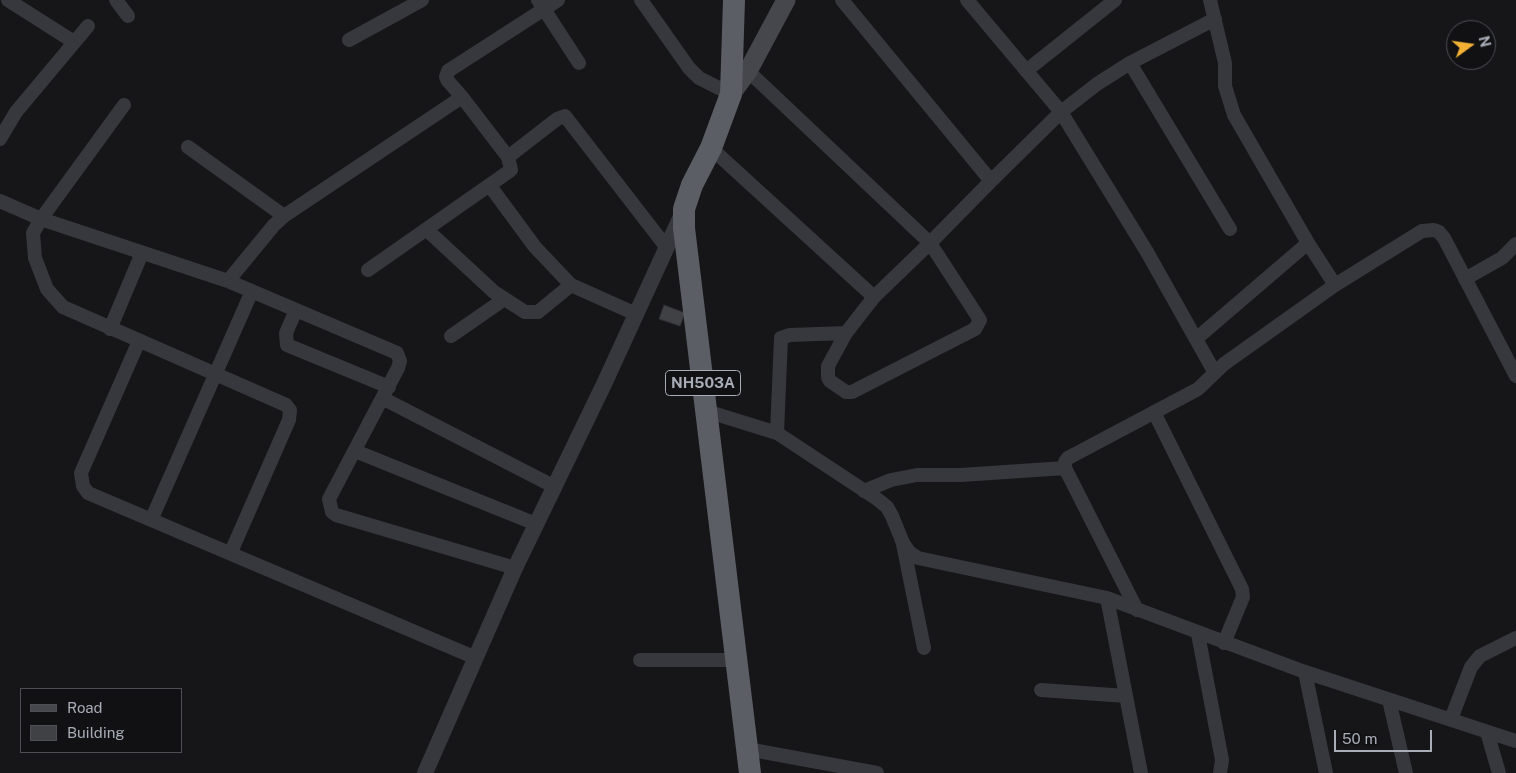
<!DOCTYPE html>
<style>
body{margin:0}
#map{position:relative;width:1516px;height:773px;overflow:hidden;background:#161618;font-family:"Public Sans",sans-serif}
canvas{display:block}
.legend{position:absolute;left:20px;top:688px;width:162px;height:65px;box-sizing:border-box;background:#111113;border:1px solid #4d4f55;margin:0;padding:6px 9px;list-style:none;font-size:15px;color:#a8adb8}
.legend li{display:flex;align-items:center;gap:10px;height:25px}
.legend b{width:25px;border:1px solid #4d4f55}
.north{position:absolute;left:1446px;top:20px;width:50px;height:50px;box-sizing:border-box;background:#111113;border:1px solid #4d4f55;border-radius:50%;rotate:76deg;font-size:14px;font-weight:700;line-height:20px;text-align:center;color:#a8adb8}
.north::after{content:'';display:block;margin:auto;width:18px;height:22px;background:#f2b134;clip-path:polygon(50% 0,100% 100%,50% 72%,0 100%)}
.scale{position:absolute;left:1334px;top:730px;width:98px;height:22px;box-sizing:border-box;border:2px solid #a8adb8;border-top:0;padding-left:6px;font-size:15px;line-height:18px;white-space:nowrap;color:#a8adb8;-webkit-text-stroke:4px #111113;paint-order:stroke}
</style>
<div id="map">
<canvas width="1516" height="773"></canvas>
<ul class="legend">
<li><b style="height:6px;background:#45474d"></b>Road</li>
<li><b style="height:14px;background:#404145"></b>Building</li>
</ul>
<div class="north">N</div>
<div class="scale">50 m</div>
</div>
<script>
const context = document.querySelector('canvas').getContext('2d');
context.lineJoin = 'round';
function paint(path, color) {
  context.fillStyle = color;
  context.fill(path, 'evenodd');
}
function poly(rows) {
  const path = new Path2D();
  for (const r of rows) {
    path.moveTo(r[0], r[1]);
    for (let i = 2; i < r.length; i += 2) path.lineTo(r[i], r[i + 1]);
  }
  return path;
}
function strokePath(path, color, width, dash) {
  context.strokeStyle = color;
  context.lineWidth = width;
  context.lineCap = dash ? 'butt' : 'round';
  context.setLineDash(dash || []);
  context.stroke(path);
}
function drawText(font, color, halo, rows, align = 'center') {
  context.font = font + ' "Public Sans",sans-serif';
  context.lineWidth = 4;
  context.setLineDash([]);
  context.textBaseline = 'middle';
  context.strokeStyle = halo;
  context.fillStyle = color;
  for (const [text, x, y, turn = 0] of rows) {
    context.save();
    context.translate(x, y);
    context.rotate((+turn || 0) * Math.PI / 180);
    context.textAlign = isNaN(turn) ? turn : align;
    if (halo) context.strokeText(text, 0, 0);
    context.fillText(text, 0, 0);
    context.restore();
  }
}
const building = poly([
 [664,305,685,313,680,326,659,319,664,305]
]);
const minor = poly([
 [8,0,74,42],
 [116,0,128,16],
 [538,0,579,63],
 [641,0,689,68,699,78,731,94],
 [842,0,991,181],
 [967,0,1061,112,1147,252,1215,373],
 [349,40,422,0],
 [1130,63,1230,229],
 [748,71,930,243,980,320,975,329,852,392,846,392,830,381,828,377,828,366,846,333,874,297,930,243,991,181,1061,112,1097,84,1130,63,1215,19],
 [1026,71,1115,0],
 [124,105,41,219,33,233,35,258,47,289,63,307,286,405,290,410,289,420,231,552],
 [0,139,16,112,88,26],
 [188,147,284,216],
 [711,148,874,297],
 [508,157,557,119,565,116,667,248],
 [490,186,535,247,571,285],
 [0,201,41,219,228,281,397,353,400,361,398,368,329,499,332,512,336,515,515,568],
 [427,230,494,292,525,312,538,312,571,285,636,314],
 [368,270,511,170,508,157,462,97],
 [1465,279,1502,258,1516,244],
 [228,281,274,225,284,216,462,97,448,81,446,77,448,71,558,0],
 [1335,285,1422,231,1434,230,1439,232,1444,238,1516,376],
 [296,310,286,333,287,345,389,387],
 [110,329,142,253],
 [451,336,503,300],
 [1196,339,1308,243],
 [139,341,81,473,83,486,88,493,476,658],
 [384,399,555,487],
 [706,411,777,433,877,499,887,507,892,516,903,543,910,553,918,558,1107,598,1305,672,1516,741],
 [1154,412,1242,589,1243,597,1224,643],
 [777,433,781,338,790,335,846,333],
 [355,451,536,524],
 [864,491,891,480,917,475,961,475,1065,468],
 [152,518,252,291],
 [903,544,924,648],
 [1107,598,1141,773],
 [1137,610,1065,468,1065,462,1068,458,1198,389,1224,364,1335,285,1308,243,1234,115,1225,86,1225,63,1210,0],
 [1198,634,1222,760,1220,773],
 [640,660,737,660],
 [1305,672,1326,773],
 [1041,690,1126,696],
 [1389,700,1406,773],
 [1451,719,1471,667,1480,656,1516,638],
 [1487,732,1499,773],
 [747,749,877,773]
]);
const tertiary = poly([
 [425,773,515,568,605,382,682,214]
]);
const secondary = poly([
 [731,94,748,71,786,0]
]);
const trunk = poly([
 [734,0,731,94,711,148,692,185,684,209,684,228,750,773]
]);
const shields = [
 [703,383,75]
];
const shieldNames = [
 ["NH503A",703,383]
];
paint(building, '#404145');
strokePath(building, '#303034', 1);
strokePath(minor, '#37383d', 14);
strokePath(tertiary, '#37383d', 16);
strokePath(secondary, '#45474d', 19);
strokePath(trunk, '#5b5e65', 22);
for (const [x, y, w] of shields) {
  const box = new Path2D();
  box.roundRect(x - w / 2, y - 12.5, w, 25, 4);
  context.fillStyle = '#111113';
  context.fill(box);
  strokePath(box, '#a8adb8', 1);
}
drawText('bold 15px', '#a8adb8', null, shieldNames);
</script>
